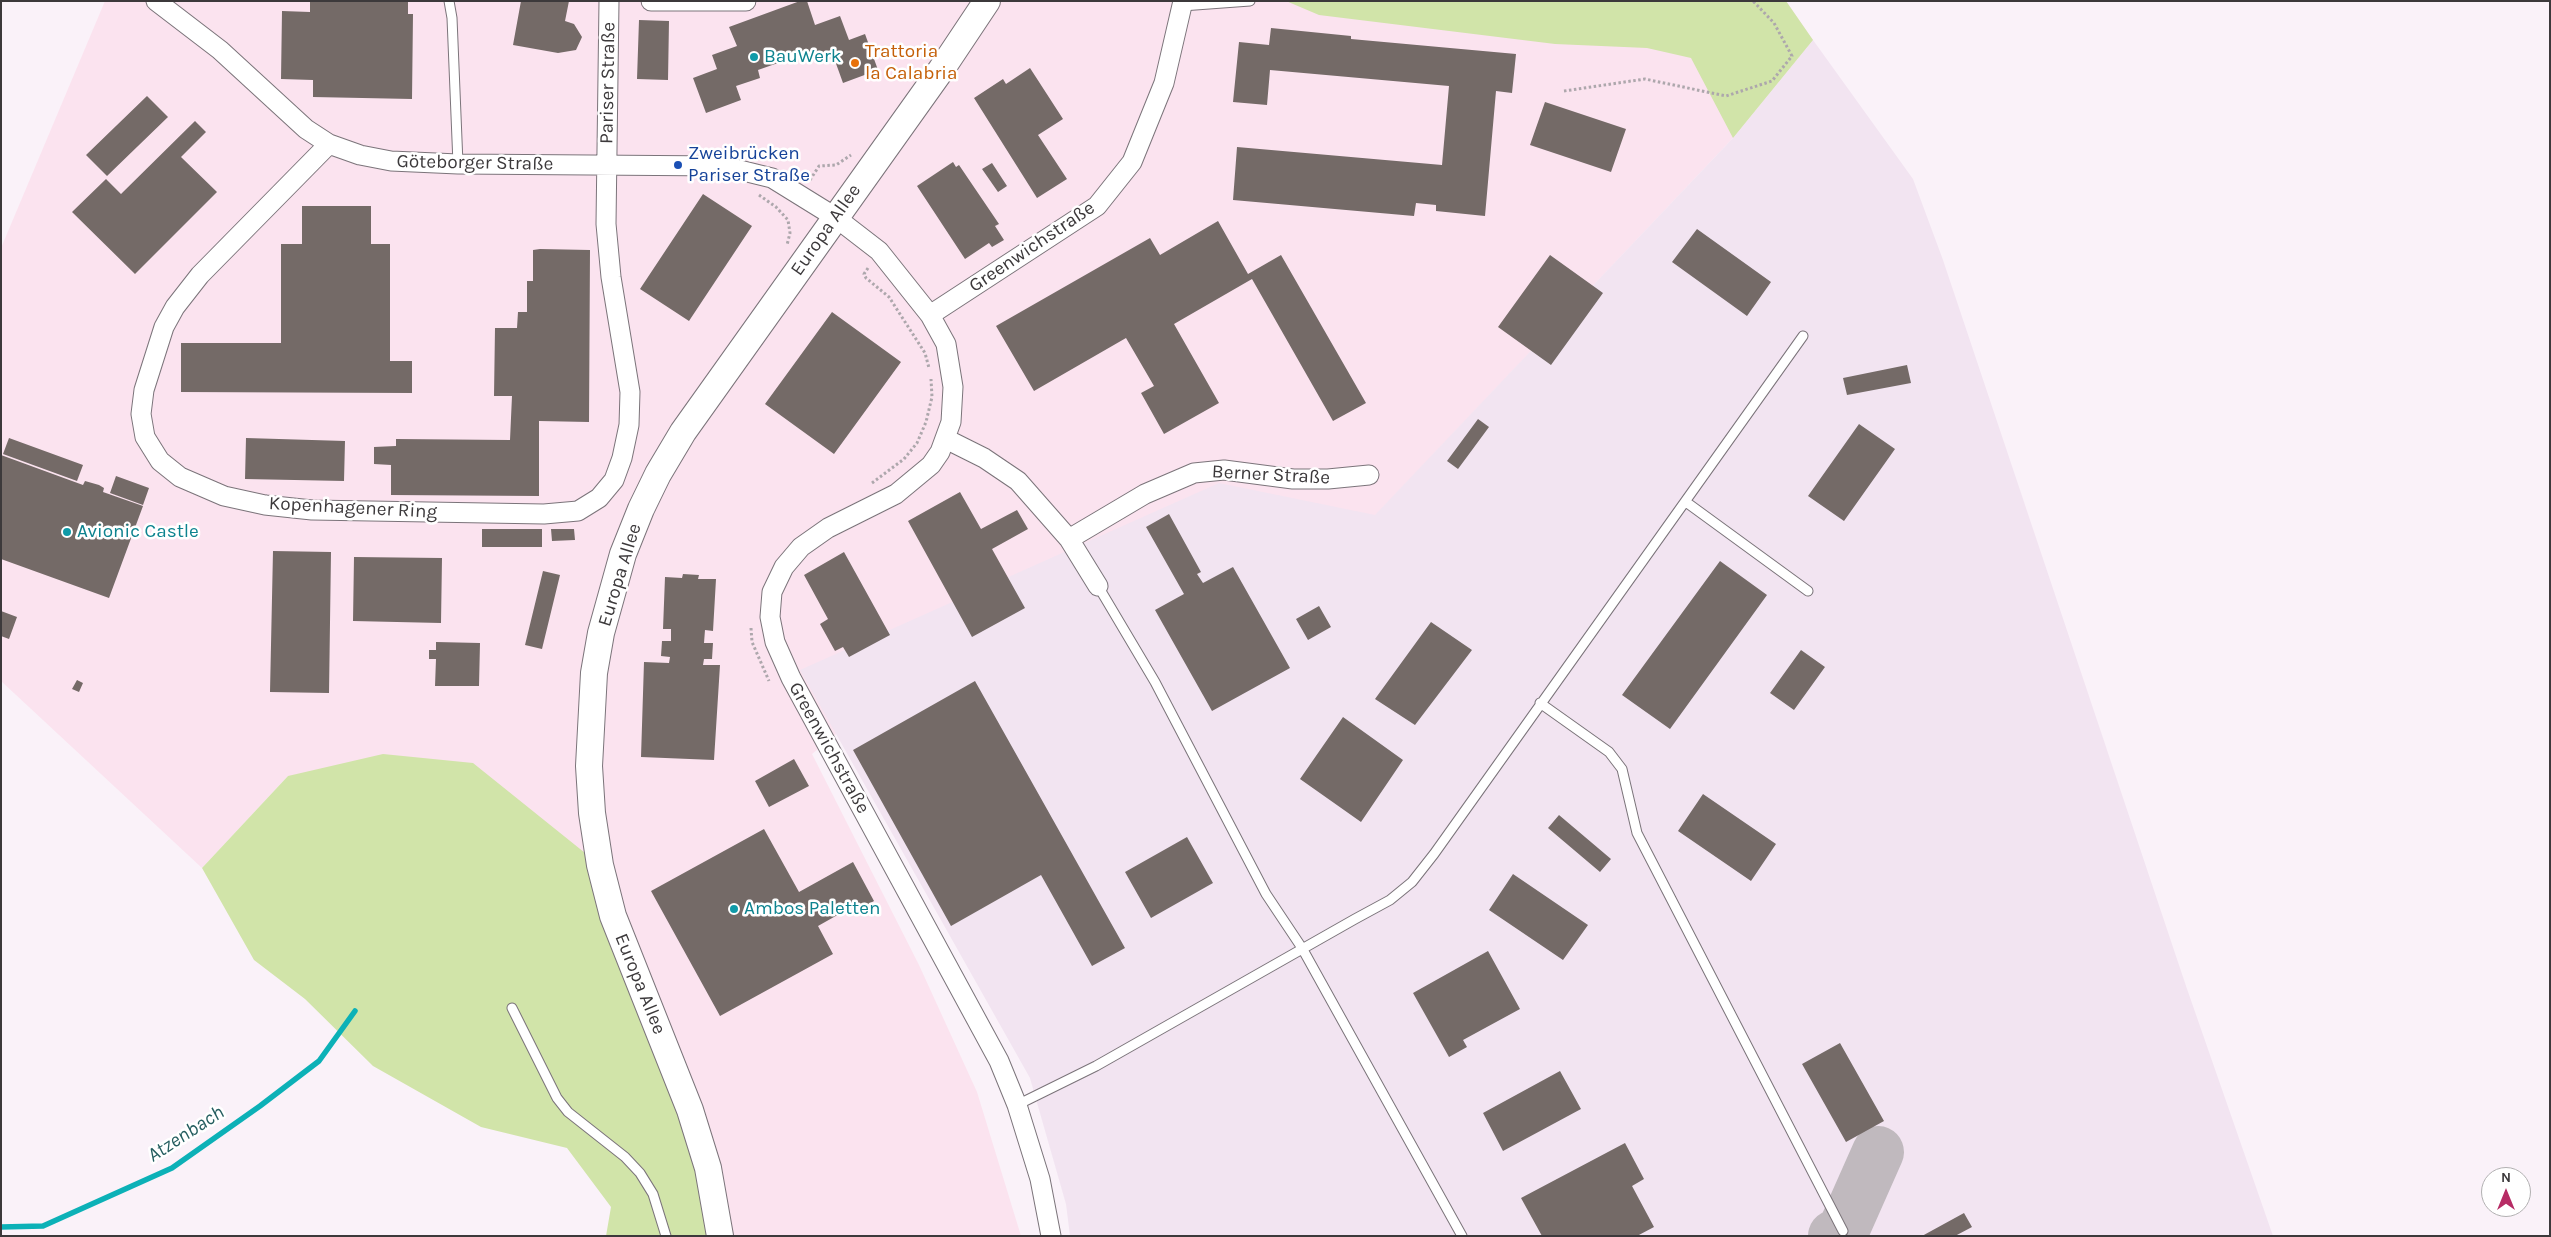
<!DOCTYPE html>
<meta charset="utf-8">
<style>
body{margin:0}
#map{position:relative;width:2551px;height:1237px;overflow:hidden;background:#faf2f9;font-family:Karla,sans-serif}
canvas{display:block}
.frame{position:absolute;inset:0;border:2px solid #3c393b;pointer-events:none}
.north{position:absolute;left:2481px;top:1167px;width:50px;height:50px;box-sizing:border-box;background:#fff;border:1px solid #b1b0b1;border-radius:50%;rotate:0deg;font-size:14px;font-weight:700;line-height:20px;text-align:center;color:#3c393b}
.north::after{content:'';display:block;margin:auto;width:18px;height:22px;background:#b72c65;clip-path:polygon(50% 0,100% 100%,50% 72%,0 100%)}
</style>
<div id="map">
<canvas width="2551" height="1237"></canvas>
<div class="frame"></div>
<div class="north">N</div>
</div>
<script>
const context = document.querySelector('canvas').getContext('2d');
context.lineJoin = 'round';
function paint(path, color) {
  context.fillStyle = color;
  context.fill(path, 'evenodd');
}
function poly(rows) {
  const path = new Path2D();
  for (const r of rows) {
    path.moveTo(r[0], r[1]);
    for (let i = 2; i < r.length; i += 2) path.lineTo(r[i], r[i + 1]);
  }
  return path;
}
function strokePath(path, color, width, dash) {
  context.strokeStyle = color;
  context.lineWidth = width;
  context.lineCap = dash ? 'butt' : 'round';
  context.setLineDash(dash || []);
  context.stroke(path);
}
function drawText(font, color, halo, rows, align = 'center') {
  context.font = font + ' Karla,sans-serif';
  context.lineWidth = 5;
  context.setLineDash([]);
  context.textBaseline = 'middle';
  context.strokeStyle = halo;
  context.fillStyle = color;
  for (const [text, x, y, turn = 0] of rows) {
    context.save();
    context.translate(x, y);
    context.rotate((+turn || 0) * Math.PI / 180);
    context.textAlign = isNaN(turn) ? turn : align;
    if (halo) context.strokeText(text, 0, 0);
    context.fillText(text, 0, 0);
    context.restore();
  }
}
const commercial = poly([
 [105,1,1786,1,1813,40,1733,138,1375,516,841,730,812,754,919,965,977,1092,1021,1236,720,1236,288,776,202,868,1,681,1,248]
]);
const built = poly([
 [1813,40,1913,179,1943,260,2186,986,2273,1236,1070,1236,1066,1204,1030,1078,800,670,1219,483,1375,515,1733,138]
]);
const green = poly([
 [1286,1,1786,1,1813,40,1733,138,1691,58,1647,48,1555,44,1319,15],
 [383,754,473,763,600,865,720,1236,606,1236,611,1207,567,1148,481,1127,373,1066,305,999,254,960,202,868,288,776]
]);
const stream = poly([
 [1,1227,43,1226,172,1168,260,1106,319,1061,355,1011]
]);
const taxiway = poly([
 [1834,1236,1843,1231,1878,1152]
]);
const building = poly([
 [310,1,408,1,408,14,413,14,412,99,313,97,313,80,281,79,282,11,310,12],
 [521,1,569,1,565,21,574,24,582,37,576,50,558,53,513,45],
 [800,1,807,1,815,25,840,16,849,40,865,34,878,70,843,83,834,58,817,64,812,51,758,70,760,78,736,86,741,100,706,113,693,78,717,69,712,55,737,46,729,27],
 [639,20,669,21,668,80,637,79],
 [1271,28,1351,36,1351,39,1516,54,1512,93,1496,91,1485,216,1436,211,1436,205,1416,203,1414,216,1233,200,1237,147,1442,165,1449,86,1270,70,1267,105,1233,102,1239,42,1269,45],
 [1030,68,1063,119,1038,135,1067,179,1037,198,974,98,1003,79,1006,84],
 [147,96,168,117,107,176,86,155],
 [1545,102,1626,129,1611,172,1530,145],
 [195,121,206,132,181,157,217,192,135,274,72,212,106,179,121,194],
 [953,162,956,167,959,165,999,224,995,226,1004,240,992,247,989,243,965,259,917,186],
 [992,163,1007,186,998,192,982,169],
 [703,194,752,226,689,321,640,289],
 [302,206,371,206,371,244,390,244,390,361,412,361,412,393,181,392,181,343,281,343,281,244,302,244],
 [1218,221,1248,274,1281,255,1366,403,1333,421,1252,279,1174,324,1219,403,1164,434,1141,393,1154,386,1126,338,1034,391,996,326,1150,238,1160,255],
 [1697,229,1771,282,1747,316,1672,262],
 [540,249,590,250,589,422,539,421,539,496,391,495,391,465,374,464,374,447,396,446,396,439,510,440,512,396,494,396,495,328,517,328,518,312,527,312,527,281,533,281,533,250],
 [1550,255,1603,293,1551,365,1498,327],
 [832,312,901,362,834,454,765,404],
 [1907,365,1911,383,1847,395,1843,378],
 [1478,419,1489,427,1458,469,1447,461],
 [1859,424,1895,449,1844,521,1808,496],
 [9,438,83,465,77,481,3,454],
 [246,438,345,441,344,481,245,479],
 [1,455,83,485,85,481,99,485,104,488,103,492,143,506,109,598,1,559],
 [116,476,149,488,143,505,110,493],
 [960,492,981,529,1017,510,1028,529,992,549,1025,608,972,637,908,521],
 [1169,514,1201,572,1197,574,1203,583,1233,567,1290,668,1212,711,1155,610,1184,594,1146,527],
 [482,529,542,529,542,547,482,547],
 [551,529,574,529,575,540,552,541],
 [273,551,331,552,329,693,270,692],
 [844,552,890,635,849,657,843,647,835,651,820,624,828,619,804,575],
 [354,557,442,558,441,623,353,621],
 [1720,561,1767,595,1670,729,1622,695],
 [543,571,560,575,542,649,525,645],
 [683,574,699,575,698,579,716,579,713,631,705,630,704,643,713,643,712,659,704,659,703,665,720,665,714,760,641,757,644,662,669,663,670,657,661,656,662,641,671,641,671,629,663,629,665,577,682,578],
 [1319,606,1331,627,1308,640,1296,619],
 [1,611,17,617,9,639,1,636],
 [1431,622,1472,650,1415,725,1375,699],
 [436,642,480,643,479,686,435,686,436,659,429,659,429,650,436,650],
 [1801,650,1825,667,1794,710,1770,693],
 [77,680,83,683,79,692,72,689],
 [975,681,1125,948,1092,966,1041,875,951,926,853,750],
 [1343,717,1403,760,1361,822,1300,779],
 [794,759,809,786,769,807,755,781],
 [1703,794,1776,844,1751,881,1678,831],
 [1559,815,1611,859,1600,872,1548,828],
 [764,829,799,892,853,862,874,901,860,909,857,904,818,926,833,954,720,1016,651,891],
 [1187,837,1213,883,1151,918,1125,872],
 [1513,874,1588,925,1563,960,1489,910],
 [1488,951,1520,1009,1463,1040,1467,1047,1449,1057,1413,993],
 [1840,1043,1884,1121,1846,1142,1802,1064],
 [1560,1071,1581,1109,1503,1151,1483,1113],
 [1625,1143,1644,1179,1632,1186,1654,1227,1637,1236,1542,1236,1521,1198],
 [1964,1213,1972,1227,1955,1236,1922,1236]
]);
const path = poly([
 [1564,91,1645,79,1726,96,1772,81,1792,56,1774,23,1753,1],
 [810,180,819,166,836,165,851,155],
 [759,195,776,207,788,220,790,233,787,245],
 [868,268,864,274,866,278,889,297,925,353,929,368],
 [872,483,904,459,917,443,926,422,932,397,931,379],
 [751,628,752,642,769,681]
]);
const service = poly([
 [449,1,452,18,458,164],
 [1182,6,1250,1],
 [1686,502,1808,591],
 [1098,586,1155,682,1266,894,1302,948,1462,1236],
 [1540,703,1609,752,1622,769,1637,833,1843,1231],
 [512,1008,557,1098,568,1112,625,1157,640,1173,653,1194,666,1236],
 [1017,1105,1096,1066,1355,919,1390,900,1412,882,1434,854,1803,336]
]);
const minor = poly([
 [156,1,220,50,306,129,329,144,360,155,391,161,458,164,723,166,772,178,835,217,879,251,930,315,946,344,953,387,951,422,940,452,931,465,896,494,828,528,801,547,784,567,772,592,770,617,775,642,791,678,999,1061,1017,1105,1040,1179,1051,1236],
 [651,1,746,1],
 [329,144,200,275,175,307,164,327,144,390,141,414,145,437,160,461,180,477,224,496,265,505,312,510,544,514,578,511,599,498,614,480,622,458,629,425,630,392,611,277,606,224,609,1],
 [930,315,1097,206,1132,162,1164,83,1183,1],
 [946,439,984,458,1018,481,1069,539,1098,586],
 [1069,539,1145,494,1194,473,1224,470,1293,479,1328,479,1369,475]
]);
const secondary = poly([
 [720,1236,708,1168,690,1110,613,916,600,865,592,813,589,766,594,673,601,633,623,554,641,509,658,474,683,432,941,70,987,1]
]);
const markers = [
 [754,57,5,"#0f9aa8"],
 [855,63,5,"#e8710a"],
 [678,165,5,"#1a4fb4"],
 [67,532,5,"#0f9aa8"],
 [734,909,5,"#0f9aa8"]
];
const foodNames = [
 ["Trattoria",865,52],
 ["la Calabria",865,74]
];
const cultureNames = [
 ["BauWerk",764,57],
 ["Avionic Castle",77,532],
 ["Ambos Paletten",744,909]
];
const streetNames = [
 ["Pariser Straße",608,83,-89],
 ["Göteborger Straße",475,163,1],
 ["Europa Allee",826,230,-55],
 ["Greenwichstraße",1032,247,-34],
 ["Berner Straße",1271,475,3],
 ["Kopenhagener Ring",353,508,3],
 ["Europa Allee",620,575,-73],
 ["Greenwichstraße",829,748,61],
 ["Europa Allee",640,984,68]
];
const transitNames = [
 ["Zweibrücken",688,154],
 ["Pariser Straße",688,176]
];
const waterNames = [
 ["Atzenbach",186,1134,-33]
];
paint(commercial, '#fbe3ef');
paint(built, '#f2e4f1');
paint(green, '#d1e4a9');
strokePath(stream, '#0cb1b7', 5.5);
strokePath(taxiway, '#c0b9be', 52);
paint(building, '#746a67');
strokePath(service, '#7b747a', 11);
strokePath(minor, '#7b747a', 21);
strokePath(secondary, '#7b747a', 28);
strokePath(path, '#ada7ac', 3, [2.5, 2.5]);
strokePath(service, '#fff', 9);
strokePath(minor, '#fff', 19);
strokePath(secondary, '#fff', 26);
for (const [x, y, r, color] of markers) {
  const dot = new Path2D();
  dot.arc(x, y, r, 0, 2 * Math.PI);
  context.fillStyle = color;
  context.fill(dot);
  strokePath(dot, '#fff', 2);
}
drawText('19px', '#c56008', '#fff', foodNames, 'left');
drawText('19px', '#0d838f', '#fff', cultureNames, 'left');
drawText('19px', '#3c393b', '#fff', streetNames);
drawText('19px', '#164399', '#fff', transitNames, 'left');
drawText('italic 20px', '#245d5f', '#fff', waterNames);
</script>
